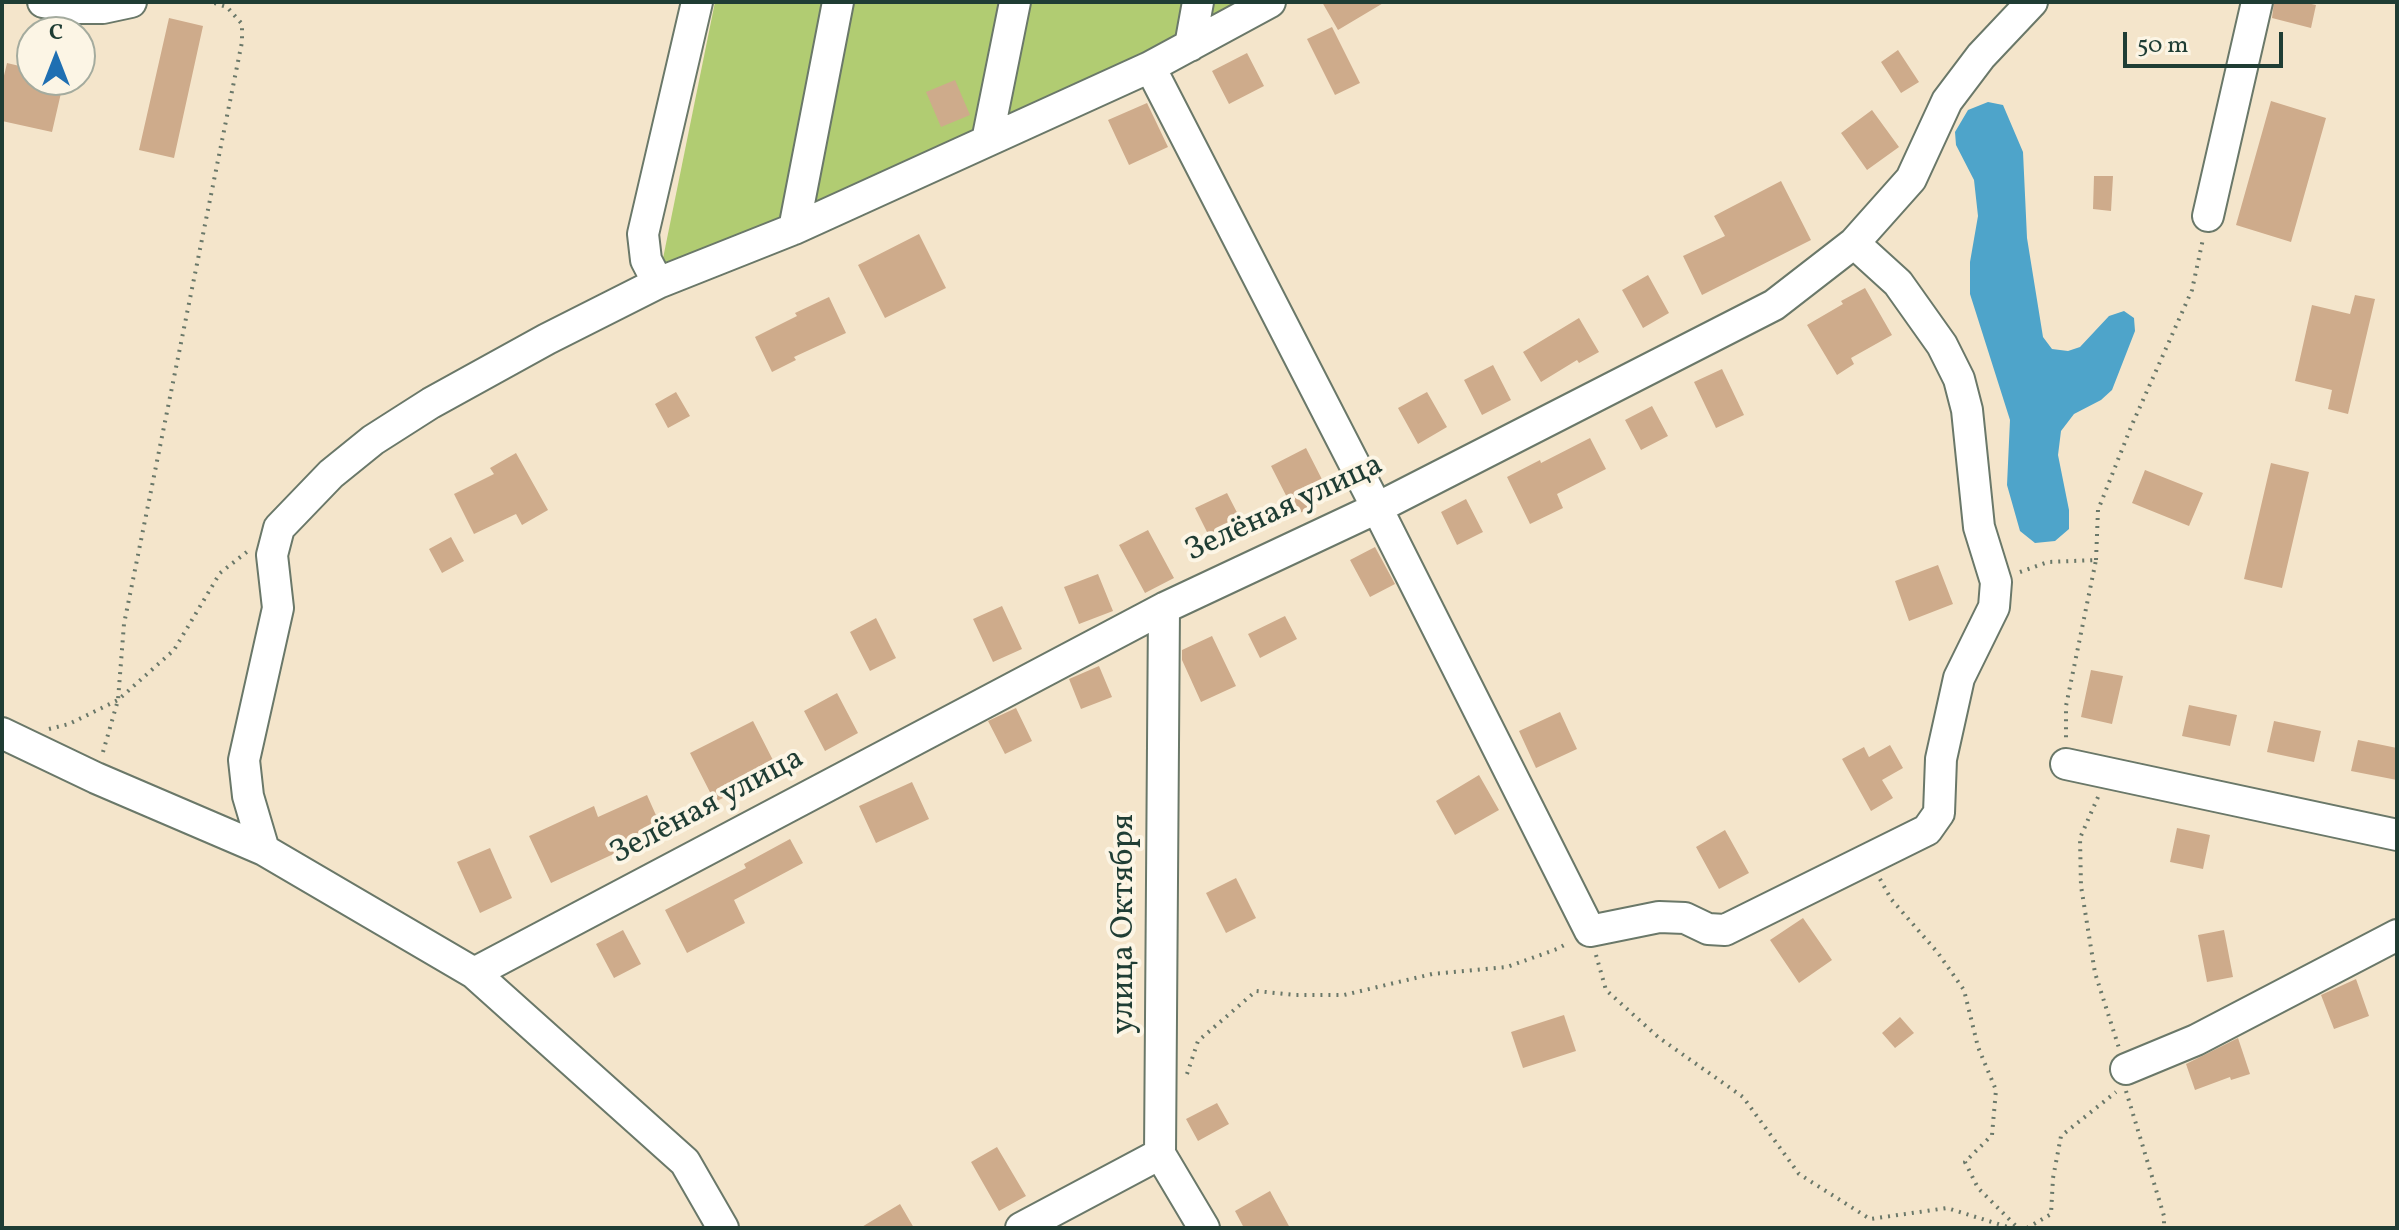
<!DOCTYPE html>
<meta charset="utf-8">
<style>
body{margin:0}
#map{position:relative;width:2399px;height:1230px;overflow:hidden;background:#f4e5cb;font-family:Vollkorn,serif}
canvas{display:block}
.frame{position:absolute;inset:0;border:4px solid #1f3d34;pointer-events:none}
.north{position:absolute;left:16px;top:16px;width:80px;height:80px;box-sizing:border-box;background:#fcf5e5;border:2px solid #a4ab9e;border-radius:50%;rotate:0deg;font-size:22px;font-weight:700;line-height:32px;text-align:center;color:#1f3d34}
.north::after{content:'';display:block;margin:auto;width:28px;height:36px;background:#1f6fb2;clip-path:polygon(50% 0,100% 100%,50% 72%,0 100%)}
.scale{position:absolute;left:2123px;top:32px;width:160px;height:36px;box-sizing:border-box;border:4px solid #1f3d34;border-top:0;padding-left:10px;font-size:24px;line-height:28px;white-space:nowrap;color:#1f3d34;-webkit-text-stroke:6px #fcf5e5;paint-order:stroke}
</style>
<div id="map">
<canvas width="2399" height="1230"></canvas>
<div class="frame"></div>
<div class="north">С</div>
<div class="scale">50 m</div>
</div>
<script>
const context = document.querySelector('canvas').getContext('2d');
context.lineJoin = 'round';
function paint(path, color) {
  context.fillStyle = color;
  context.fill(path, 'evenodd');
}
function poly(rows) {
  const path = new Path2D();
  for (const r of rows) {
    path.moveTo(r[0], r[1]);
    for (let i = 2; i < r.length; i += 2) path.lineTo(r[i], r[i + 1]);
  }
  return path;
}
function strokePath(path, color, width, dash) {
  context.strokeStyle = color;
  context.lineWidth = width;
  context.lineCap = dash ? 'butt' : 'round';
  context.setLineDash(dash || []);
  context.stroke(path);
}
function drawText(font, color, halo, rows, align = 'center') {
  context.font = font + ' Vollkorn,serif';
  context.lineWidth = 8;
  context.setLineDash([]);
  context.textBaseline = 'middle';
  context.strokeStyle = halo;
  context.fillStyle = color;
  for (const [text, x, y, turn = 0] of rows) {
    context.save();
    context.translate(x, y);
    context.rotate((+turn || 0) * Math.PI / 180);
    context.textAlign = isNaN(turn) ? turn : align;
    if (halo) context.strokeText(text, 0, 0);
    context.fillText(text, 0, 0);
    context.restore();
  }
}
const green = poly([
 [715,2,1270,2,658,283]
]);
const water = poly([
 [1988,102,2003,105,2023,152,2027,238,2043,337,2052,349,2068,351,2080,347,2109,316,2124,311,2134,318,2135,331,2112,390,2101,400,2074,414,2061,431,2058,455,2069,510,2069,529,2055,541,2035,543,2020,531,2007,485,2010,420,1970,294,1970,262,1978,216,1974,180,1956,145,1955,132,1968,110]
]);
const building = poly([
 [1322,2,1385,2,1338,30],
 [2274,2,2302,2,2316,5,2311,28,2272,18],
 [169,18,203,26,174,158,139,150],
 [1332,27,1360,83,1335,95,1307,39],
 [1898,50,1919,82,1901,93,1881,62],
 [1247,53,1264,86,1229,104,1212,71],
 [7,63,32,69,32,80,64,80,52,132,2,121,2,84],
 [955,80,970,115,941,127,926,92],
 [2271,101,2326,118,2291,242,2236,225],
 [1147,103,1168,147,1129,165,1108,120],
 [1872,110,1899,147,1867,170,1841,133],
 [2094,176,2113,176,2111,211,2093,209],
 [1781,181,1811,240,1702,295,1683,256,1725,236,1714,216],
 [919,234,946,288,885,318,858,265],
 [1648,275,1669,313,1643,328,1622,290],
 [1865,288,1892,335,1851,358,1854,364,1837,375,1807,325,1843,304,1841,301],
 [2355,295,2375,299,2348,414,2328,409,2332,390,2295,381,2312,305,2350,314],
 [829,297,846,333,794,357,796,360,772,372,755,337,797,316,795,313],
 [1579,318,1599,352,1579,363,1577,360,1541,382,1523,352],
 [1493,365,1511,400,1482,415,1464,380],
 [1722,369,1744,415,1716,428,1694,382],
 [676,392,690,416,668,428,655,404],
 [1427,392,1447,427,1418,444,1398,408],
 [1652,406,1668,436,1641,450,1625,420],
 [1590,438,1606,469,1557,494,1563,508,1530,524,1507,477,1540,460,1541,463],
 [1306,448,1331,497,1296,515,1271,466],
 [516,453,548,510,522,525,516,514,474,534,454,494,494,474,490,468],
 [2271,463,2309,472,2282,588,2244,579],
 [2145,470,2203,493,2189,526,2132,503],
 [1227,493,1246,530,1214,546,1195,508],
 [1466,499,1483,532,1457,545,1441,512],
 [1148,530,1174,578,1145,593,1119,545],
 [451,537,464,561,442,573,429,549],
 [1375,547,1395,584,1370,597,1350,560],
 [1938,565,1953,604,1909,621,1895,581],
 [1098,574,1113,611,1079,624,1064,587],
 [1002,606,1022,649,993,662,973,619],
 [1285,616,1297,639,1260,658,1248,634],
 [876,618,896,658,870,671,850,632],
 [1212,636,1236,686,1201,702,1182,660,1182,650],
 [1099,666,1112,697,1081,709,1069,679],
 [2091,670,2123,676,2112,724,2081,717],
 [837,693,858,733,825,751,804,711],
 [2189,705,2237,715,2230,746,2182,736],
 [1016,708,1032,741,1005,754,988,721],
 [1560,712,1577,749,1536,768,1519,731],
 [753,721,778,770,715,802,690,753],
 [2274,721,2321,731,2314,762,2267,752],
 [2358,740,2397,748,2397,780,2351,771],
 [1890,745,1903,768,1882,780,1893,798,1871,811,1842,759,1864,747,1869,757],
 [1479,775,1499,810,1455,835,1436,801],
 [912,782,929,819,876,843,859,806],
 [647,795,663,831,551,883,529,836,594,806,598,817],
 [2177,828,2210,835,2203,869,2170,862],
 [1725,830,1749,873,1719,889,1696,847],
 [790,839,803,863,734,900,745,923,687,953,665,910,746,868,744,864],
 [490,848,512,898,480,913,457,862],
 [1236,878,1256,918,1226,933,1206,893],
 [1803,918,1832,960,1799,983,1770,940],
 [623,930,641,964,614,978,596,944],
 [2224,930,2233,977,2207,982,2198,935],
 [2356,979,2369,1016,2334,1029,2321,995],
 [1564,1015,1576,1051,1523,1068,1511,1032],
 [1900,1017,1914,1033,1895,1048,1882,1033],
 [2238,1038,2250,1074,2231,1080,2230,1077,2195,1090,2186,1064],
 [1217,1103,1229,1124,1198,1141,1186,1119],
 [997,1147,1026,1196,999,1211,971,1162],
 [1270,1191,1290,1228,1244,1228,1235,1211],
 [900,1204,914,1228,860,1228]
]);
const path = poly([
 [2096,560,2098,510,2131,427,2192,290,2203,239],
 [2020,572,2048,562,2096,560,2066,706,2066,742],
 [49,729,69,724,118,700,174,650,220,573,248,551],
 [103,752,118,700,124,624,242,42,242,24,227,7,211,2],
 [2098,797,2080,838,2081,886,2095,973,2119,1048],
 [1880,879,1891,899,1938,953,1964,990,1978,1047,1996,1090,1992,1135,1965,1162,1978,1188,2018,1228],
 [1596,955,1606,990,1658,1037,1743,1097,1799,1174,1870,1219,1947,1208,2011,1228],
 [1187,1074,1198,1041,1256,991,1295,995,1344,995,1432,974,1507,967,1557,949,1568,943],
 [2126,1091,2164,1216,2164,1228],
 [2027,1228,2051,1214,2053,1178,2061,1136,2116,1092]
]);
const minor = poly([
 [43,2,76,8,103,8,131,2],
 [1190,46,1198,2],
 [1150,67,1377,508,1590,931,1659,917,1685,918,1708,929,1725,930,1927,830,1939,813,1941,759,1959,678,1994,607,1996,582,1979,527,1967,410,1959,379,1942,345,1898,283,1854,243],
 [987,141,1015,2],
 [2208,216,2257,2],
 [794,229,838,2],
 [658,283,646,260,643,234,697,2],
 [1164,608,1160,1154,1204,1228],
 [2,733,96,778,264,850,474,973,685,1162,723,1228],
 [2066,764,2397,835],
 [264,850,248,796,244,760,278,608,272,555,279,528,331,474,373,440,431,403,547,339,658,283,794,229,1150,67,1270,2],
 [474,973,1164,608,1377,508,1774,305,1854,243,1911,179,1947,101,1981,56,2032,2],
 [2126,1069,2196,1040,2397,935],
 [1021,1228,1160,1154]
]);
const streetNames = [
 ["Зелёная улица",1285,510,-25],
 ["Зелёная улица",708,808,-28],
 ["улица Октября",1126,924,-90]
];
paint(green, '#b1cc72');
paint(water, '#4ea4ca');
paint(building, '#ceab8b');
strokePath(minor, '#6a7869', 34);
strokePath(path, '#6a7869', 4, [2, 6]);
strokePath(minor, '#fff', 30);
drawText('32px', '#1f3d34', '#fcf5e5', streetNames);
</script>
